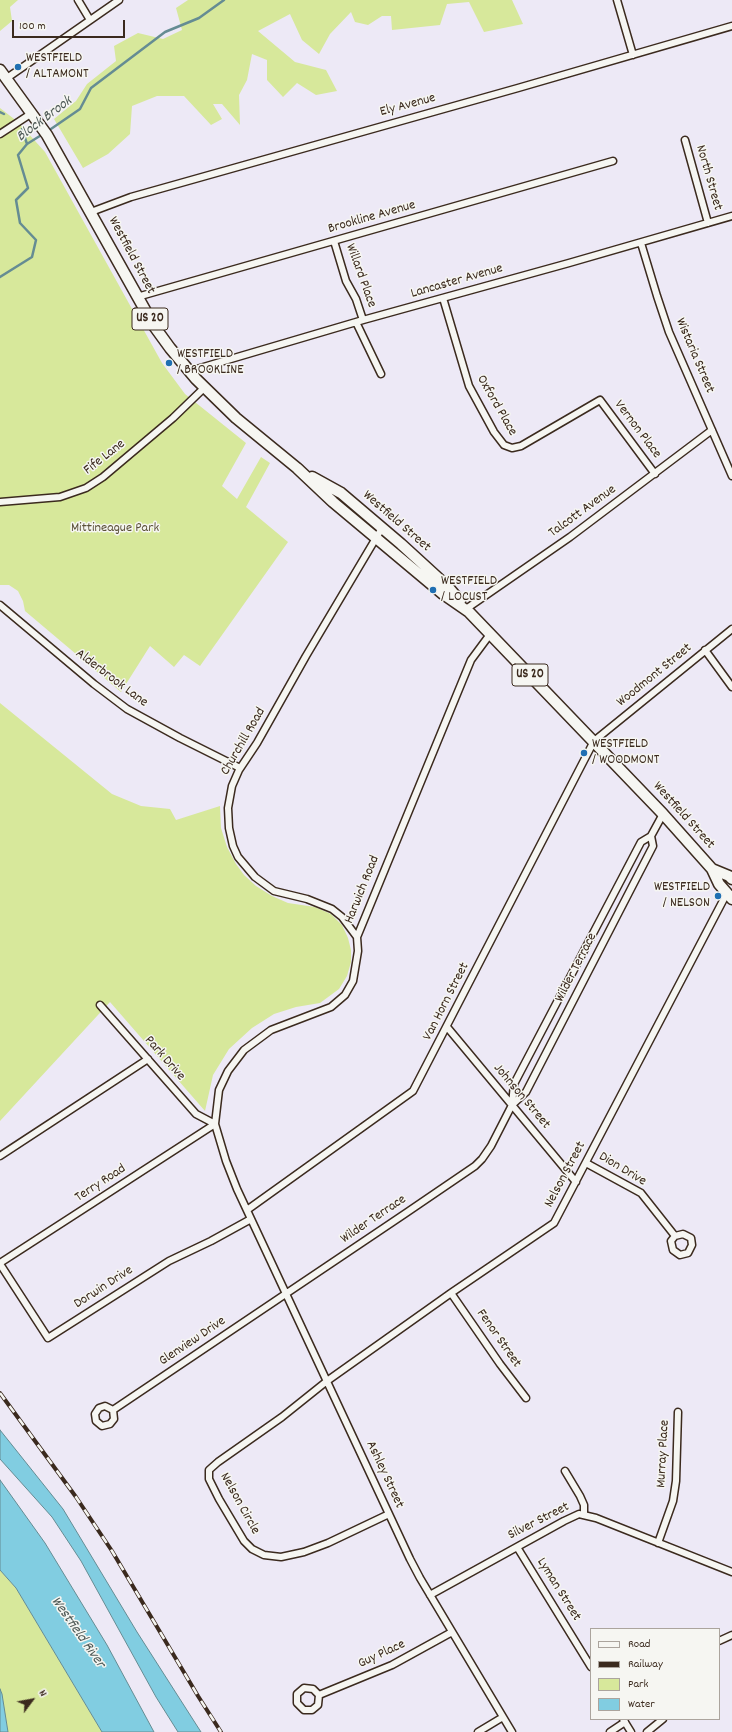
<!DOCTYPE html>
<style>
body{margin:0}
#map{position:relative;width:732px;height:1732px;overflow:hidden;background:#ede9f6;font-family:Dekko,sans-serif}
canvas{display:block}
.legend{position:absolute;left:590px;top:1628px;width:130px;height:92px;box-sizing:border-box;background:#f6f6f2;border:1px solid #aba49d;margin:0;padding:5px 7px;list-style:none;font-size:12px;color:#3b2a1e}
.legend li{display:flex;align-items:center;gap:8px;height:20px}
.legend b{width:20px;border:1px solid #aba49d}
.north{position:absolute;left:12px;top:1680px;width:40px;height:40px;-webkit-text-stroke:3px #f6f6f2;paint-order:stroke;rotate:58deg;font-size:11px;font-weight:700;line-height:16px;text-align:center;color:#3b2a1e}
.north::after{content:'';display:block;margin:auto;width:14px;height:18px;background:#3b2a1e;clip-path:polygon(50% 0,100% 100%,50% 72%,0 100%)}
.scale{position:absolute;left:12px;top:20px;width:113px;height:18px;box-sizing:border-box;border:2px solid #3b2a1e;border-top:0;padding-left:5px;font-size:12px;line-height:14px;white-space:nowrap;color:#3b2a1e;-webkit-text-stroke:3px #f6f6f2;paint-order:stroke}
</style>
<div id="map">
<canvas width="732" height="1732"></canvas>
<ul class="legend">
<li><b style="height:5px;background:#f6f6f2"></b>Road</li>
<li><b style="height:5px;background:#3b2a1e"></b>Railway</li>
<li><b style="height:11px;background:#d7e89b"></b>Park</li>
<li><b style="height:11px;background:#81cde1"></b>Water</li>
</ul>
<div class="north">N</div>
<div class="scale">100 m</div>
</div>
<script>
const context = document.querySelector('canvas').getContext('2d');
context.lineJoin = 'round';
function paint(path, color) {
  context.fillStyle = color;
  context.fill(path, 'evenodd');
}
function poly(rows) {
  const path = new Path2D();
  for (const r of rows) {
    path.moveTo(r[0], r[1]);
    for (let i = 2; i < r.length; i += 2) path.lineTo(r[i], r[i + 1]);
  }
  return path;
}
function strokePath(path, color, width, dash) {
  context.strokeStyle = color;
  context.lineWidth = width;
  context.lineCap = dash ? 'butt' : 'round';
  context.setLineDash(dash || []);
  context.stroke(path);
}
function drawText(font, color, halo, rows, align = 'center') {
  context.font = font + ' Dekko,sans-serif';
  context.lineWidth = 3;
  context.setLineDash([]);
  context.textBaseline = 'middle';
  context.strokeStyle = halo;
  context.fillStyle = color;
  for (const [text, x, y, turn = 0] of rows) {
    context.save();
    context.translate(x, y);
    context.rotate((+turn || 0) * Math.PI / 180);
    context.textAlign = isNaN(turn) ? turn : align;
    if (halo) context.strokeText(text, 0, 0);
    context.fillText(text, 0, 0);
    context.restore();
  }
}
const green = poly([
 [0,0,18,0,10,7,12,21,0,31],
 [188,0,512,0,523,24,484,32,469,2,447,4,440,25,392,30,391,16,382,16,368,25,355,22,351,12,330,34,319,54,302,40,290,14,258,31,295,62,326,70,337,91,316,95,297,83,283,97,267,80,267,60,252,54,247,80,239,95,240,125,222,104,213,104,222,119,211,125,184,96,157,96,132,106,130,134,108,154,83,168,54,119,76,101,87,84,116,61,114,46,138,33,163,39,182,30,176,8],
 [0,108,18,122,45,152,162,363,185,394,246,443,222,486,237,499,261,457,270,463,246,507,288,542,200,666,184,655,174,667,150,646,121,692,25,611,23,601,18,591,9,585,0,585],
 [0,703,112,794,141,806,170,809,176,820,220,806,221,828,227,847,236,864,244,875,256,886,272,896,288,903,315,907,331,914,342,925,348,938,351,950,351,962,347,976,339,989,320,1003,296,1007,274,1014,252,1028,229,1049,213,1075,205,1111,110,1002,0,1121],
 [0,1570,16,1588,102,1732,8,1732,0,1689]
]);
const water = poly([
 [0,1430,63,1509,137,1632,201,1732,178,1732,156,1697,81,1561,52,1517,0,1459,0,1430],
 [0,1480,45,1543,107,1645,154,1732,102,1732,16,1588,0,1570,0,1480],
 [0,1689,2,1694,8,1732,0,1732,0,1689]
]);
const stream = poly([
 [0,112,4,114],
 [22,129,27,144],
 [48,131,80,109,91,88,165,32,199,18,224,0],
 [0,277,32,257,36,240,20,223,16,200,28,188,18,155,27,144,43,134]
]);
const street = poly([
 [78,0,90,20],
 [617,0,633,55],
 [7,78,119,0],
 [0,134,32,113],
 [685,140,708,223],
 [91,212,131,197,518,88,732,26],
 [334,241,346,281,356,299,363,320],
 [641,243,657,296,669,332,732,476],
 [137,297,613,161],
 [443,298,469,386,494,432,504,445,512,448,521,446,600,400,655,474],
 [356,322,381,374],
 [190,371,363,320,569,263,732,216],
 [0,502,60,497,86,488,103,477,173,418,204,388],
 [0,605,94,684,127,709,180,738,240,768],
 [466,609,570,537,712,430],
 [491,633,471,660,357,937,358,951,353,981,345,995,331,1007,271,1030,244,1050,228,1071,219,1090,215,1124,226,1161,237,1189,410,1559,420,1578,512,1732],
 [705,650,732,687],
 [357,937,342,917,332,909,307,899,274,891,255,877,238,857,233,846,229,828,228,808,232,786,239,770,257,743,306,656,382,528],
 [100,1005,196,1114,215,1124],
 [447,1027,576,1182],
 [512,1105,526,1092,653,846,651,836],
 [0,1156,148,1059],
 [586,1163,641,1193,675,1236,683,1234,691,1238,692,1245,688,1253,680,1255,673,1250,671,1241,675,1236],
 [247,1210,413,1091,594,741,732,629],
 [0,1263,215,1124],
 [0,1264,48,1338,169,1261,211,1241,251,1219],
 [451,1293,500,1364,526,1398],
 [113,1410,105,1406,99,1408,95,1414,96,1421,102,1426,110,1424,114,1419,113,1410,406,1213,475,1166,482,1159,491,1146,512,1105,514,1084,641,842,651,836,663,814],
 [565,1471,580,1496,584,1505,584,1515],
 [389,1514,328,1543,304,1552,281,1557,264,1555,252,1549,244,1541,219,1499,209,1479,209,1470,218,1462,282,1417,327,1381,451,1293,554,1223,727,893],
 [658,1543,673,1501,676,1481,678,1412],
 [517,1547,591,1667],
 [430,1595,564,1521,579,1514,596,1518,732,1572],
 [719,1641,732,1635],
 [319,1695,318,1705,312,1710,304,1710,297,1703,297,1694,304,1688,313,1689,319,1695,392,1665,452,1632],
 [623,1719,631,1732],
 [478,1732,503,1717],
 [610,1732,625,1722],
 [647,1732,663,1719]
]);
const primary = poly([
 [0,70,47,135,154,326,170,348,196,379,236,418,297,468,333,502,443,594,469,612,663,814,712,869,719,884,732,899],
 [312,477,341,493,401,544,448,587,460,601],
 [712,869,729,876,732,879]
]);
const rail = poly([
 [0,1393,76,1497,112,1551,198,1696,221,1732]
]);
const markers = [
 [18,67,4,"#1f6fb2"],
 [169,363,4,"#1f6fb2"],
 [433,590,4,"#1f6fb2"],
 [584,753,4,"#1f6fb2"],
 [718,896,4,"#1f6fb2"]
];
const shields = [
 [150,319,36],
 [530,675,36]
];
const shieldNames = [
 ["US 20",150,319],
 ["US 20",530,675]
];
const poiNames = [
 ["WESTFIELD",26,59],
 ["/ ALTAMONT",26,75],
 ["WESTFIELD",177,355],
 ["/ BROOKLINE",177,371],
 ["WESTFIELD",441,582],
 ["/ LOCUST",441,598],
 ["WESTFIELD",592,745],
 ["/ WOODMONT",592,761],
 ["WESTFIELD",710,888,"right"],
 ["/ NELSON",710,904,"right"]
];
const streetNames = [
 ["Ely Avenue",408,106,-15],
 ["North Street",708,178,74],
 ["Brookline Avenue",372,218,-16],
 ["Westfield Street",131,256,62],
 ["Willard Place",360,276,70],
 ["Lancaster Avenue",457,282,-16],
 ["Wistaria Street",694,356,67],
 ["Oxford Place",496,406,60],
 ["Vernon Place",637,430,53],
 ["Fife Lane",105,458,-38],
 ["Talcott Avenue",583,512,-36],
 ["Westfield Street",396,522,41],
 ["Woodmont Street",655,676,-39],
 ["Alderbrook Lane",111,679,37],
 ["Churchill Road",244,742,-60],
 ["Westfield Street",683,816,48],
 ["Harwich Road",363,890,-68],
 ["Wilder Terrace",577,968,-63],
 ["Van Horn Street",447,1002,-63],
 ["Park Drive",164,1059,49],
 ["Johnson Street",521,1097,50],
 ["Dion Drive",622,1170,31],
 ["Nelson Street",566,1175,-62],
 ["Terry Road",101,1184,-33],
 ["Wilder Terrace",374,1220,-34],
 ["Dorwin Drive",104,1288,-33],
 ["Fenor Street",498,1339,55],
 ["Glenview Drive",193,1342,-34],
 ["Murray Place",664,1454,-87],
 ["Ashley Street",384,1475,65],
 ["Nelson Circle",239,1504,61],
 ["Silver Street",539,1522,-27],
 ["Lyman Street",558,1590,58],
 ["Guy Place",382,1655,-25]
];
const parkNames = [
 ["Mittineague Park",115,529]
];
const waterNames = [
 ["Block Brook",45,120,-37],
 ["Westfield River",77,1633,55]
];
paint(green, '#d7e89b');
paint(water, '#81cde1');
strokePath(water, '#658c93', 1);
strokePath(stream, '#658c93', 2.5);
strokePath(street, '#3b2a1e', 9);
strokePath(primary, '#3b2a1e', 13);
strokePath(street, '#f6f6f2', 6);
strokePath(primary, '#f6f6f2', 10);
strokePath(rail, '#3b2a1e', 4);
strokePath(rail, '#f6f6f2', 2.5, [8]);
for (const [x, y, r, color] of markers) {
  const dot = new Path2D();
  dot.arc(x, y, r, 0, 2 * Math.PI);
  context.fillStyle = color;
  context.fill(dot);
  strokePath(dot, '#f6f6f2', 1.5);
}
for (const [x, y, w] of shields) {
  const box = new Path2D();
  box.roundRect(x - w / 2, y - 11, w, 22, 3);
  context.fillStyle = '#f6f6f2';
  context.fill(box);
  strokePath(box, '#3b2a1e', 1);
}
drawText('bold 13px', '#3b2a1e', null, shieldNames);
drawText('14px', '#3b2a1e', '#f6f6f2', poiNames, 'left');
drawText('14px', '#3b2a1e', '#f6f6f2', streetNames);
drawText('14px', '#5a5037', '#f6f6f2', parkNames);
drawText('italic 15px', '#505b58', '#f6f6f2', waterNames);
</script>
